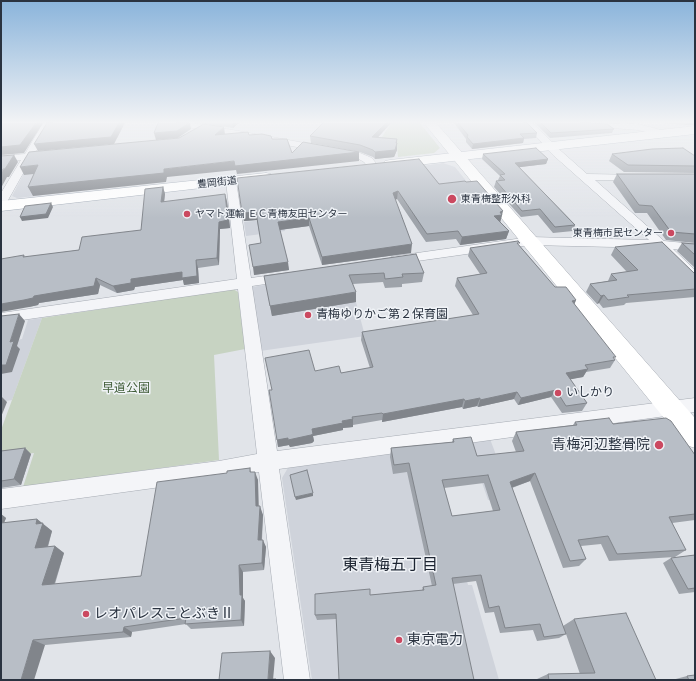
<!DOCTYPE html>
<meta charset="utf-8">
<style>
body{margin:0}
#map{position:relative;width:696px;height:681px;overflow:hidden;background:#e1e4e9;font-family:"Varela Round",sans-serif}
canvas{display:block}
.frame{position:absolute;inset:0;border:2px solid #2a3340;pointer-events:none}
</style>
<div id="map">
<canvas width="696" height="681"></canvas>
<div class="frame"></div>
</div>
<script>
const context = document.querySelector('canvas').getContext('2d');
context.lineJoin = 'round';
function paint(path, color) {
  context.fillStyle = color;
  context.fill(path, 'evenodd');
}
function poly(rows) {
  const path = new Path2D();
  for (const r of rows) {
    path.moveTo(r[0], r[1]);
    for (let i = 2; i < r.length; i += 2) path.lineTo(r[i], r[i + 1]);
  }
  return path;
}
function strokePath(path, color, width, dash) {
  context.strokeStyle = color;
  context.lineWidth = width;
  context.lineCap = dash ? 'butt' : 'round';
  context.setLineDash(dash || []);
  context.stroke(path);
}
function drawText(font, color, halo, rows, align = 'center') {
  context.font = font + ' "Varela Round","Noto Sans JP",sans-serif';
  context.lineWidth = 3;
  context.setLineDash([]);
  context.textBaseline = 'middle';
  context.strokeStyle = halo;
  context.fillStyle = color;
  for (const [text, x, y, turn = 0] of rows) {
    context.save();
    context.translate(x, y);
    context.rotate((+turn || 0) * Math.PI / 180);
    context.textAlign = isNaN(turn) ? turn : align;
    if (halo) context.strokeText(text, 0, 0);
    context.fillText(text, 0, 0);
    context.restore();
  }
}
const built = poly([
 [31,160,79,172,72,192,17,198,12,196],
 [443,163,455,167,484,203,452,209,421,166],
 [282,218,285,231,246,236,244,222],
 [348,272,365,336,260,351,252,287],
 [42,318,12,400,1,402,1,343,22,339,28,320],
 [490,439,512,497,488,500,468,442],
 [432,447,468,585,472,585,499,680,312,680,282,478,289,466]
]);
const green = poly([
 [391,123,420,123,440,148,434,153,398,157,397,146,378,143],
 [233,289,238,292,245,349,214,355,219,460,23,487,34,453,1,457,1,430,42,318]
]);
const street = poly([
 [43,123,53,123,35,153,47,152,52,155,47,158,31,159,7,202,5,204,1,205,1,193,21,160,1,162,1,156,25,154,43,123],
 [177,123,194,123,360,153,372,158,378,166,373,169,369,168,364,162,357,158,182,126,177,123],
 [524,123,533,123,561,151,587,174,641,175,642,177,637,180,595,180,664,241,695,244,695,252,673,249,695,270,695,282,690,281,657,248,530,245,396,264,391,263,389,260,391,257,396,256,530,237,649,240,553,155,524,123],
 [581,123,638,124,665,131,667,133,662,136,638,130,586,126,581,123],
 [231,178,236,181,251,278,286,273,291,274,293,277,291,280,286,281,252,286,277,451,695,398,695,412,279,469,310,680,284,680,259,472,219,479,1,509,1,489,219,461,257,454,238,289,1,323,1,313,237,279,226,181,231,178]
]);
const secondary = poly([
 [424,123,436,123,695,418,695,448,686,445,424,123]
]);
const primary = poly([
 [695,126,695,134,390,168,385,167,383,164,385,161,390,160,695,126],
 [266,173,271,174,273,177,271,180,1,211,1,201,266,173]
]);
const wall = poly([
 [200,123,239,123,233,128],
 [323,123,391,123,378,137,397,139,397,150,394,157,375,159,373,157,360,152,311,143,310,136],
 [454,123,527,123,537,133,536,138,524,139,523,143,472,149,466,142,466,139],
 [535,123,588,123,614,129,612,133,550,138],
 [661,123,695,123,695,125,686,125],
 [483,154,548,159,546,164,519,167,575,225,573,231,553,233,538,215,521,217,494,187,496,181,499,181,498,180,500,176,482,159],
 [612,154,695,156,695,173,624,172,609,161],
 [617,174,695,174,695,243,666,240,647,213,635,213,613,182],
 [439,184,502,215,500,222,509,231,506,239,460,245,456,239,426,242,397,199,395,200,411,253,322,265,309,226,280,230,289,270,254,275,261,243,257,220,244,221,242,213],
 [163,187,165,194,164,202,227,201,230,228,220,229,219,265,198,268,199,283,184,285,183,280,135,287,134,290,117,293,100,285,98,294,39,303,38,305,29,307,24,255,25,257,79,250,141,230],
 [682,243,695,244,695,268,677,251],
 [519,245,555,287,576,300,574,304,615,360,610,368,586,372,583,377,570,379,587,403,582,411,562,413,551,397,518,405,514,399,478,407,477,406,463,409,462,407,382,422,382,420,353,425,353,427,343,428,343,430,313,436,314,441,312,443,290,447,289,445,278,447,272,390,315,371,341,373,370,368,361,340,362,332,473,315,455,286,457,278,480,274,468,256,470,248],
 [615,247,695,274,695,297,626,303,624,305,603,308,599,303,597,304,586,292,590,284,608,281,611,274,627,272,611,255],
 [416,254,424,273,422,282,402,284,402,287,385,288,383,282,353,284,356,302,272,316,264,276],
 [575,422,613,424,695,455,695,520,672,523,686,550,675,557,609,561,601,544,581,546,586,559,579,566,563,568,530,481,512,488,563,626,574,619,656,680,538,680,537,679,548,674,580,674,566,634,559,638,537,641,533,630,500,633,494,612,485,613,476,581,453,584,336,619,317,620,315,615,370,595,422,590,423,587,432,586,407,472,393,474,390,457,391,448,452,442,453,439,477,456,516,452,512,441,516,432,573,425],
 [484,483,493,511,452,516,444,488],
 [25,448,31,454,21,485,1,488,1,451],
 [250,468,251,472,258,480,258,506,263,515,262,540,266,547,264,570,243,572,243,598,245,601,244,626,191,629,186,624,132,632,131,637,45,645,1,680,1,514,6,518,4,523,37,519,52,531,48,547,55,546,64,553,55,584,141,576,227,473],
 [695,555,695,592,679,594,663,563,671,558],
 [687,676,695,680,672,680]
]);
const shadedWall = poly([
 [36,123,43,123,24,153,1,155,1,147],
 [119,123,125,123,114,144,38,151,34,144],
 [189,123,190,123,191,129,178,138,156,140,154,133],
 [232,123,239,123,233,128],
 [386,123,391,123,372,144,372,137],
 [688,123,695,123,695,124,686,125],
 [224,127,225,135,215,135],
 [524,138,523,143,472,149,473,144],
 [397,139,397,150,394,157,375,159,375,152,396,143],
 [359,152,359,161,237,174,236,170,167,177,166,182,33,196,28,187,164,169,234,161],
 [14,155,18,162,9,177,7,177,1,188,1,173],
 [548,159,546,164,513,168,515,163],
 [38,165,43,173,24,175,20,167],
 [163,187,165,194,163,210,161,202],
 [398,191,397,199,392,201,393,193],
 [225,194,227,201,230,228,220,229,219,265,217,258,219,222],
 [51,203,53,207,48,218,22,221,20,217],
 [503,211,500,223,494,216,500,212],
 [256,212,257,220,244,221,242,213],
 [309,218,309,226,279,230,278,222],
 [509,231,506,239,460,245,462,237],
 [412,244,411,253,322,265,322,257],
 [196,260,198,268,199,283,184,285,183,280,135,287,134,290,117,293,113,286,131,279],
 [288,262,289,270,254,275,253,267],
 [96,278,100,285,98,294,39,303,38,305,29,307,1,312,1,304,34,296],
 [356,292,356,302,272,316,270,306],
 [604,295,599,303,597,304,601,296],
 [576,300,573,308,572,301],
 [19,314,25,321,17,346,20,349,12,372,1,374,1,365,10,342],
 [588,369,583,377,562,381,566,373],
 [556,390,551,397,518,405,521,398],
 [517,392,514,399,478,407,480,400],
 [1,396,7,402,1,417],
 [480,398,477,406,463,409,465,401],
 [464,399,462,407,382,422,383,414],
 [353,419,353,427,343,428,343,430,313,436,314,441,312,443,290,447,289,445,278,447,277,440,312,429,342,421],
 [25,448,31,454,21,485,14,479],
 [255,472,258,480,259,514,256,506],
 [535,473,530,481,505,490,510,482],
 [313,493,313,496,296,500,295,497],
 [260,506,263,515,261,548,258,540],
 [1,514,6,518,1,530],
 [37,519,52,531,45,555,35,548,36,524],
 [263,540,266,547,264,570,262,563],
 [55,546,64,553,52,591,42,585],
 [239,565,243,572,243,598,245,601,244,626,241,620,240,595],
 [124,627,132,632,131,637,123,632],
 [33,640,45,645,34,680,21,680],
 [270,651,275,658,273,680,268,679]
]);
const building = poly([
 [1,123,36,123,20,145,1,147,1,123],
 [47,123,119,123,111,137,34,144,47,123],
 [158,123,189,123,177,131,154,133,158,123],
 [323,123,386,123,372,137,397,139,396,143,397,143,395,150,375,152,373,150,360,145,310,136,323,123],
 [458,123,527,123,537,133,520,134,524,138,473,144,467,137,468,135,458,123],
 [541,123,588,123,607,124,614,129,551,133,541,123],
 [204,124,224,127,215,135,248,132,249,135,262,134,271,136,272,139,287,139,292,153,303,142,359,152,235,166,234,161,164,169,164,173,28,187,38,165,20,167,29,152,179,138,204,124],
 [536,148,548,159,515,163,575,225,555,227,540,209,522,211,496,181,505,180,500,175,505,174,483,154,536,148],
 [683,148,695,156,695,166,628,165,612,154,652,149,683,148],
 [14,155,5,169,3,169,1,173,1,156,14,155],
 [419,159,439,184,465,181,466,182,477,181,503,211,500,212,502,215,494,216,509,231,462,237,458,231,427,234,398,191,393,193,412,244,322,257,309,218,278,222,288,262,253,267,249,245,261,243,256,212,242,213,237,178,419,159],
 [617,174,695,174,695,234,671,232,652,206,639,205,617,174],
 [163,187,161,202,225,194,228,220,219,222,217,258,196,260,197,276,182,278,182,272,131,279,131,283,113,286,96,278,94,286,34,296,33,298,24,300,1,304,1,259,24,255,23,257,79,250,82,237,141,230,145,189,163,187],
 [51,203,46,214,20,217,25,206,51,203],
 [518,241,520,243,517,243,555,287,566,287,576,300,572,301,616,357,613,357,615,360,585,365,588,369,566,373,587,403,566,406,556,390,521,398,517,392,480,400,480,398,465,401,464,399,383,414,382,413,352,417,353,419,342,421,343,423,312,429,313,434,311,435,288,440,288,438,277,440,269,390,272,390,265,358,309,350,315,371,339,366,341,373,373,367,362,332,479,314,457,278,487,273,470,248,518,241],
 [662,242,695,274,695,289,627,295,629,297,608,300,604,295,601,296,590,284,617,280,611,274,638,270,615,247,662,242],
 [682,243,695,244,695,255,682,243],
 [416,254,424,273,402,274,403,277,385,279,384,273,349,275,356,292,270,306,264,276,416,254],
 [19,314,10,342,14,341,6,365,1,365,1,316,19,314],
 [609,418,613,424,666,418,671,421,695,455,695,514,669,517,686,550,617,554,608,536,578,540,586,559,570,561,535,473,510,482,566,634,544,637,540,624,505,628,499,606,489,608,481,575,452,578,474,680,339,680,336,614,315,615,315,594,370,589,370,595,424,590,423,587,436,585,409,463,394,465,391,448,454,442,453,439,471,437,477,456,524,451,516,432,577,425,575,422,609,418],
 [488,475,500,510,452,516,442,480,488,475],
 [25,448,14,479,1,481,1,451,25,448],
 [250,468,250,472,255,472,256,506,260,506,258,540,263,540,262,563,239,565,240,595,242,595,241,620,185,624,186,618,124,627,123,632,33,640,21,680,1,680,1,523,37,519,36,524,43,523,35,548,55,546,42,585,141,576,157,482,227,473,227,471,250,468],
 [307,470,313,493,295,497,290,475,307,470],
 [695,555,695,588,688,589,671,558,695,555],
 [626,613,656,680,549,680,548,674,595,673,574,619,626,613],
 [270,651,268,679,276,679,276,680,219,680,222,653,270,651],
 [695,675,695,680,689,680,687,676,695,675]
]);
const markers = [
 [452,199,5,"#cb4960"],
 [187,214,4,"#cb4960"],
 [671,233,4,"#cb4960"],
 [308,315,4,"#cb4960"],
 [558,393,4,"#cb4960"],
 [659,445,5,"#cb4960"],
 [86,614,4,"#cb4960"],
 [399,640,4,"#cb4960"]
];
const farStreetnames = [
 ["豊岡街道",217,183,-6]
];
const farPoinames = [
 ["東青梅整形外科",461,199],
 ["ヤマト運輸 ＥＣ青梅友田センター",195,214],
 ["東青梅市民センター",663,233,"right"]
];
const poiNames = [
 ["青梅ゆりかご第２保育園",316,315],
 ["いしかり",566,393]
];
const parkNames = [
 ["早道公園",126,389]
];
const nearPoinames = [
 ["青梅河辺整骨院",650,445,"right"],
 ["レオパレスことぶきⅡ",94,614],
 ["東京電力",407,640]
];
const nearNeighbourhoodnames = [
 ["東青梅五丁目",390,566]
];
paint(built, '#cfd3db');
paint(green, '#c7d3c2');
strokePath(street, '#a6abb3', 1);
strokePath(secondary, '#a6abb3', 1);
strokePath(primary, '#a0a9b5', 1);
paint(street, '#f4f5f8');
paint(secondary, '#fff');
paint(primary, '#fff');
paint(wall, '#9ea3aa');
paint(shadedWall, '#81858b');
paint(building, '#b8bec6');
strokePath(building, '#81858b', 1);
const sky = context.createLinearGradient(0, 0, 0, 218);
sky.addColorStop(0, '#8ab4db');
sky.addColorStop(0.56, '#f2f3f5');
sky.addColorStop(1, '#f2f3f500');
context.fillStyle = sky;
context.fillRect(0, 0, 696, 218);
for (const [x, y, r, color] of markers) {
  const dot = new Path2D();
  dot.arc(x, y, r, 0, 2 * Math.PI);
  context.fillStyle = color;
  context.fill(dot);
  strokePath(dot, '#f0f3f7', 1.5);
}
drawText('10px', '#2a3340', '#f0f3f7', farStreetnames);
drawText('10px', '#2a3340', '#f0f3f7', farPoinames, 'left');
drawText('12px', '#2a3340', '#f0f3f7', poiNames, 'left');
drawText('12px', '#3f5c37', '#f0f3f7', parkNames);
drawText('14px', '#2a3340', '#f0f3f7', nearPoinames, 'left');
drawText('16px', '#1c2431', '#f0f3f7', nearNeighbourhoodnames);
</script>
